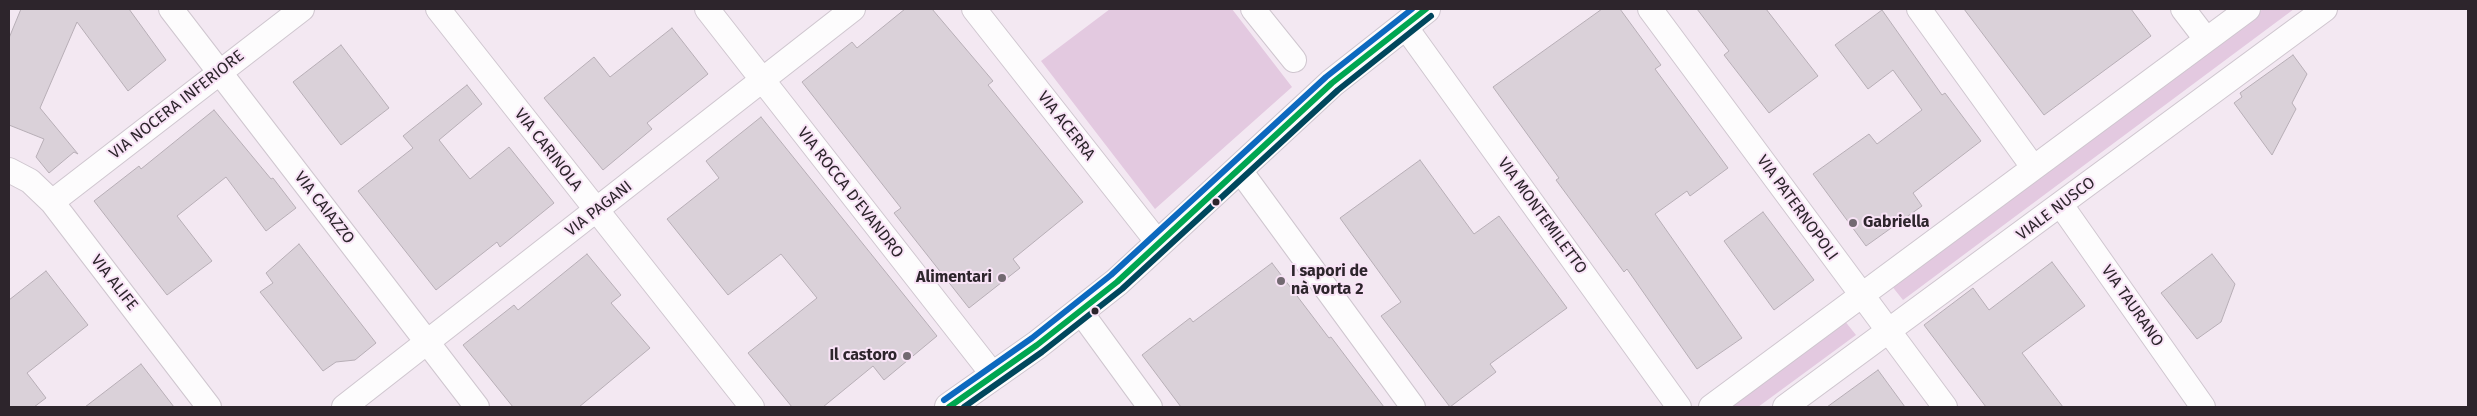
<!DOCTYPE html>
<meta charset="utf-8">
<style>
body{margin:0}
#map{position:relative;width:2477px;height:416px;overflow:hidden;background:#f3e8f2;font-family:"Fira Sans",sans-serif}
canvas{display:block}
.frame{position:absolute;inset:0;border:10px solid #2d252c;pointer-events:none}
</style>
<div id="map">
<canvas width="2477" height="416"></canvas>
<div class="frame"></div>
</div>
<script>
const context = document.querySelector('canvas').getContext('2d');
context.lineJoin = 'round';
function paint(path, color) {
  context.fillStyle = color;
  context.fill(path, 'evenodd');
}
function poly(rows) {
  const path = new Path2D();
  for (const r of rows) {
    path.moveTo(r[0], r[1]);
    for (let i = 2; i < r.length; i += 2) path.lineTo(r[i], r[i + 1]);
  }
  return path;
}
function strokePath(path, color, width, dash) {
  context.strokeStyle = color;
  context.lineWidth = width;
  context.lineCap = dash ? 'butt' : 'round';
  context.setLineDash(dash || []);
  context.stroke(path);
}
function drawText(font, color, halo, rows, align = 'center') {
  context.font = font + ' "Fira Sans",sans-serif';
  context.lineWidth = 4;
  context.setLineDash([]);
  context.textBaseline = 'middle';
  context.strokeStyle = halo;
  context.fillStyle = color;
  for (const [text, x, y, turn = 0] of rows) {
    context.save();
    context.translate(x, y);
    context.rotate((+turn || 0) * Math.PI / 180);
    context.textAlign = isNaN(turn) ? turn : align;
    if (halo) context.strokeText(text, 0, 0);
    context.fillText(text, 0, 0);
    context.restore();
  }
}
const green = poly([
 [1110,9,1232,9,1292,87,1155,209,1041,61],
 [2263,9,2294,9,1903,300,1891,285],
 [1844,320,1856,335,1758,407,1727,407]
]);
const building = poly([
 [21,9,129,9,166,60,128,91,77,22,40,108,78,154,74,152,49,173,36,157,44,139,9,125,9,38,21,9],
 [905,9,932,9,993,81,988,85,1083,202,1013,259,1020,268,969,308,894,213,901,208,802,82,852,42,857,48,905,9],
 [1602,9,1620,9,1661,65,1655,69,1728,168,1690,196,1687,191,1655,214,1742,338,1697,369,1627,269,1624,272,1556,180,1559,178,1493,87,1602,9],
 [1697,9,1766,9,1818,76,1769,113,1724,55,1729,51,1697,9],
 [1964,9,2131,9,2151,36,2044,115,1964,9],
 [1882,10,1942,95,1945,93,1981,141,1913,193,1922,206,1866,246,1813,174,1869,134,1877,144,1922,110,1893,70,1868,89,1835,45,1882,10],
 [672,28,708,74,647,123,652,129,603,170,544,98,594,57,610,77,672,28],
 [341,45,389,108,341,145,293,82,341,45],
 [2293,55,2307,74,2292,103,2296,109,2272,155,2234,103,2242,97,2240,93,2293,55],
 [467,85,482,104,439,140,470,179,509,147,554,203,500,247,497,242,436,290,358,191,413,148,403,136,467,85],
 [214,110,271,179,273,178,296,208,266,231,226,177,177,216,212,261,167,295,94,201,139,166,141,169,214,110],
 [761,117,937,336,884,380,873,366,823,407,792,407,748,353,817,298,781,254,728,295,667,219,719,178,706,161,761,117],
 [1420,160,1474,234,1499,216,1567,308,1490,364,1496,372,1450,407,1381,316,1401,302,1340,218,1420,160],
 [1763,212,1814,280,1774,310,1724,241,1763,212],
 [299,244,376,343,355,360,336,362,323,371,260,292,273,283,266,273,299,244],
 [587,254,621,295,611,303,650,348,579,407,513,407,463,345,514,305,518,310,587,254],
 [2212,254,2235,284,2221,322,2197,339,2161,293,2212,254],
 [2052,262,2085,306,2022,353,2063,407,1986,407,1924,325,1973,288,1989,310,2052,262],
 [1272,263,1329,338,1331,337,1384,407,1181,407,1142,355,1190,318,1193,322,1272,263],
 [46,271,88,325,27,373,46,398,34,407,9,407,9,300,46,271],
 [141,364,174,407,85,407,141,364],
 [1878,370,1905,407,1827,407,1878,370]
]);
const street = poly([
 [171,9,477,407],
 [438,9,752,407],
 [707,9,994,376],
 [974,9,1159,244],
 [1253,9,1294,60],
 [1650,9,1945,407],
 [1919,9,2033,167],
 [2183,9,2206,39],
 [1404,25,1679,407],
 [1239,169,1413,407],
 [9,170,30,181,52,202,209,407],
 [52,202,302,9],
 [2061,205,2203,407],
 [1080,311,1150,407],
 [344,407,853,9],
 [1711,407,2248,9],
 [1785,407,2325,9]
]);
const secondary = poly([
 [949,407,1037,345,1117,282,1332,83,1426,9]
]);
const bus1 = poly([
 [949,407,1037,345,1117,282,1332,83,1426,9]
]);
const bus2 = poly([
 [964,407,1042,352,1122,289,1338,90,1431,16]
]);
const bus3 = poly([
 [944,400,1032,338,1111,275,1326,77,1412,9]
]);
const markers = [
 [1216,202,4.5,"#2d252c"],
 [1853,223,5,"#726971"],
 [1002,278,5,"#726971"],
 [1281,281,5,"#726971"],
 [1095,311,4.5,"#2d252c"],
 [907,356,5,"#726971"]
];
const streetNames = [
 ["VIA NOCERA INFERIORE",177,105,-38],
 ["VIA ACERRA",1066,126,52],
 ["VIA CARINOLA",548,150,52],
 ["VIA ROCCA D'EVANDRO",850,193,52],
 ["VIA CAIAZZO",324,208,52],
 ["VIA PATERNOPOLI",1797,208,54],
 ["VIA PAGANI",599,209,-38],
 ["VIALE NUSCO",2056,209,-37],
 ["VIA MONTEMILETTO",1542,216,54],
 ["VIA ALIFE",114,283,52],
 ["VIA TAURANO",2132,306,55]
];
const poiNames = [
 ["Gabriella",1863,223],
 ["I sapori de",1291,272],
 ["nà vorta 2",1291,290],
 ["Alimentari",992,278,"right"],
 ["Il castoro",897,356,"right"]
];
paint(green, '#e3c9e0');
paint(building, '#dad1d9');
strokePath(building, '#b7aeb6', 1);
strokePath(street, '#cfc6cf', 26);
strokePath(secondary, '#cfc6cf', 30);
strokePath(street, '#fdfcfd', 24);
strokePath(secondary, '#fdfcfd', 28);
strokePath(bus1, '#00a651', 6);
strokePath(bus2, '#00475d', 6);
strokePath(bus3, '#0c69bf', 6);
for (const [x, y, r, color] of markers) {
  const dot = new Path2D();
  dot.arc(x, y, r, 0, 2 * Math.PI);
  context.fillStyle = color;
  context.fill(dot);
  strokePath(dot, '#f8e3f6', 2);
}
drawText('16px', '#2d252c', '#f8e3f6', streetNames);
drawText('bold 16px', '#2d252c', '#f8e3f6', poiNames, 'left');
</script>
